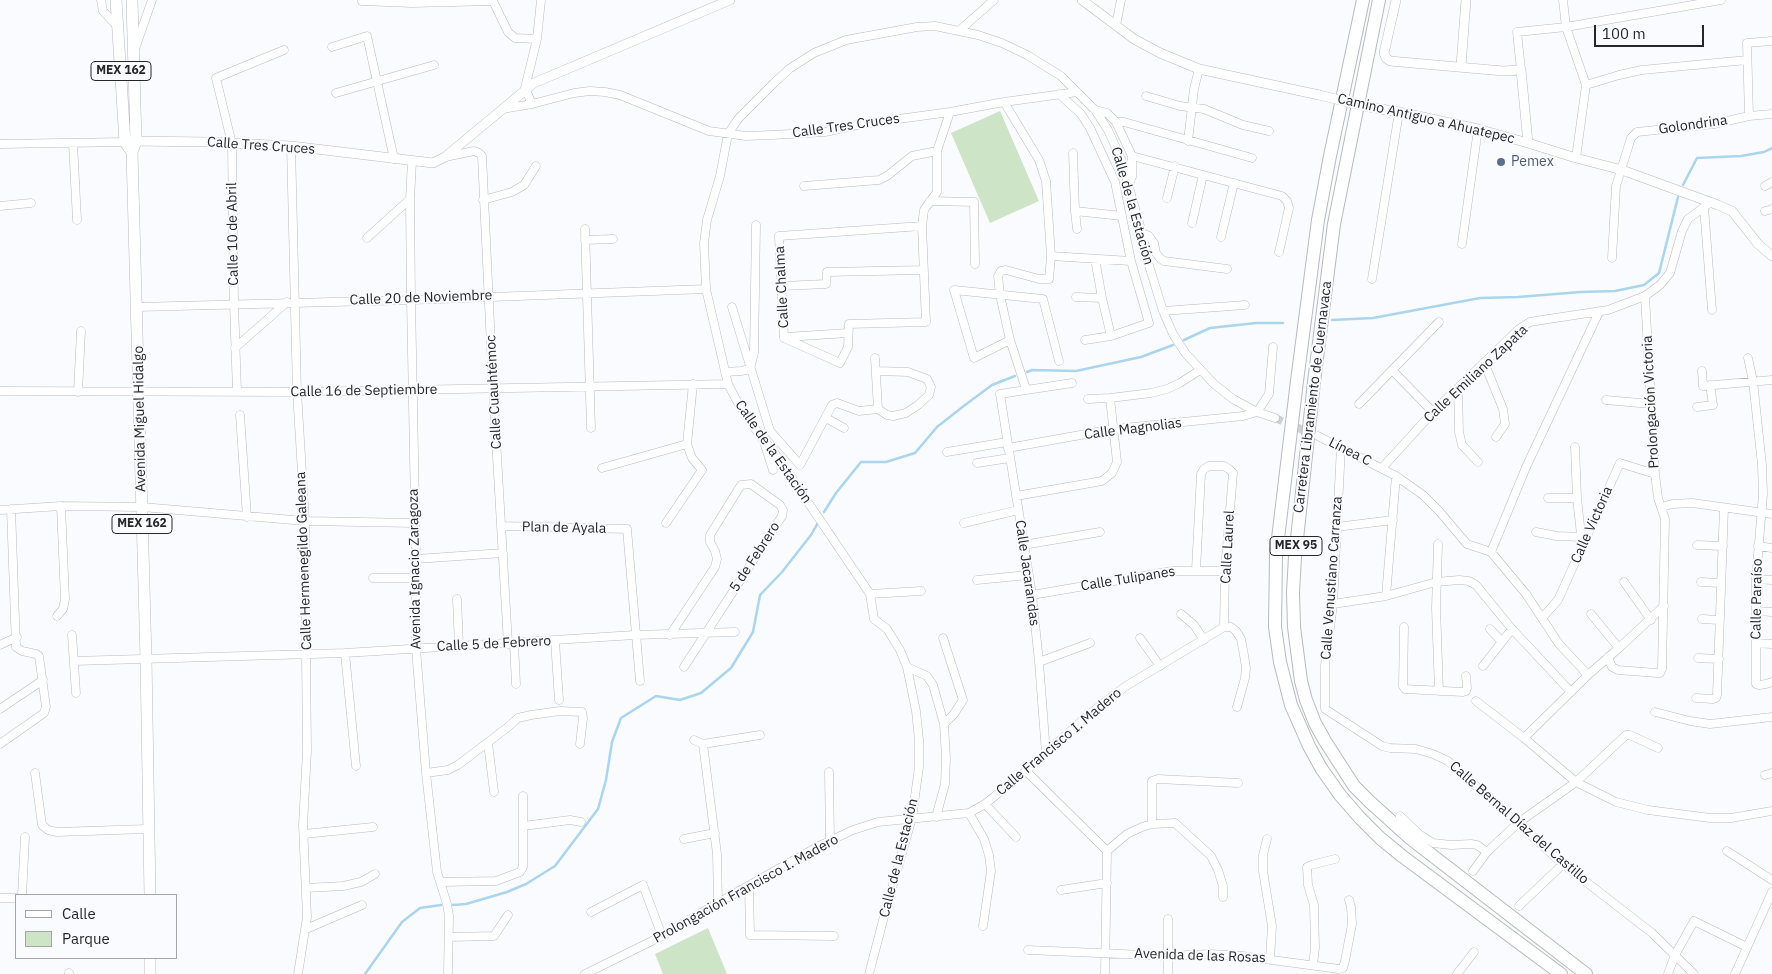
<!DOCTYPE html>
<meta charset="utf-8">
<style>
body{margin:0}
#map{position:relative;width:1772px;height:974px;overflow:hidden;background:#fafbfe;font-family:"IBM Plex Sans",sans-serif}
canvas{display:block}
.legend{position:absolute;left:15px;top:894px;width:162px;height:65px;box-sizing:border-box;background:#fafbfe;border:1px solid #a6a6a9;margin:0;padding:6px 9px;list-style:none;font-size:15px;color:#272729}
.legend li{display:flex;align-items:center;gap:10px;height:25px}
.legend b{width:25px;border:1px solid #a6a6a9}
.scale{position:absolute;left:1594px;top:25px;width:110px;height:22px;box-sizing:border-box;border:2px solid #272729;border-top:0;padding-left:6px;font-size:15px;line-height:18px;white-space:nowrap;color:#272729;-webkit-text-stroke:4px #fafbfe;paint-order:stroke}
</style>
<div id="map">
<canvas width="1772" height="974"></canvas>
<ul class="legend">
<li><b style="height:6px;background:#fff"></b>Calle</li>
<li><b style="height:14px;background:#cee4c6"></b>Parque</li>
</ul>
<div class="scale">100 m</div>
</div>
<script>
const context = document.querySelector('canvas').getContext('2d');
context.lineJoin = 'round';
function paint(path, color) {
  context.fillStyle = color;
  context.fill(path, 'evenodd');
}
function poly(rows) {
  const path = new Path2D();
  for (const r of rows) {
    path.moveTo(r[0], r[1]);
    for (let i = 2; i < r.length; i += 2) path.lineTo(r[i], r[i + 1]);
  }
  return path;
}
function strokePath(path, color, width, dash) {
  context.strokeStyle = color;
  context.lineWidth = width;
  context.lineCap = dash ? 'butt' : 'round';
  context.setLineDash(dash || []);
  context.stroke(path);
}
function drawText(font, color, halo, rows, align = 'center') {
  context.font = font + ' "IBM Plex Sans",sans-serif';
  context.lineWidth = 4;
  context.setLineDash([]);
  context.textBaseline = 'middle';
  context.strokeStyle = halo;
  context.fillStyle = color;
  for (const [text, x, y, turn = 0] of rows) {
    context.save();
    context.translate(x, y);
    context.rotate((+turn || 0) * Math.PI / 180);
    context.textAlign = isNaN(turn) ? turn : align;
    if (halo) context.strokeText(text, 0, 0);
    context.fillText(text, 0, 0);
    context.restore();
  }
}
const green = poly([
 [1000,111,1039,201,990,223,951,133],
 [708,928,727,974,663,974,655,954]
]);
const stream = poly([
 [1683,185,1697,158,1741,156,1764,152,1772,148],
 [1332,320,1373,318,1480,298,1518,297,1581,292,1615,291,1644,285,1659,273,1678,197],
 [1184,340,1210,328,1256,323,1283,323],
 [1027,372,1032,370,1076,371,1141,357,1173,345],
 [824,512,836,493,861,462,886,462,915,453,937,427,965,405,992,385,1015,376],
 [453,905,466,904,507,892,526,884,555,866,598,809,606,780,612,742,621,718,656,696,680,700,701,693,731,668,753,632,760,595,782,572,811,535,819,521],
 [365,974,402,922,420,908,441,905]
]);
const minorTunnel = poly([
 [1275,418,1310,433]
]);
const minor = poly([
 [101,0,103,11,118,27],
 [362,0,362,1,412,3,493,1,508,32,515,38,537,39],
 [1563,0,1566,27,1586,85,1576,158],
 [1116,25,1121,0],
 [960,30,994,0],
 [136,46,152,0],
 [332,47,367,36,394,159],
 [1521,70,1517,32,1566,27,1721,0],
 [1586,85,1619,75,1642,70,1747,60],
 [336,93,434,65],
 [1059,94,1081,114,1090,128,1115,182,1131,261,1149,323,1111,336,1085,340],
 [1146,96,1180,106,1204,109,1243,125,1269,131],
 [1004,102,1039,160,1046,181,1051,256,1049,279,1039,279,1006,270,1001,271,998,276,1000,295,1010,340,1026,389],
 [532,104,525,88,537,39,541,0],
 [502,109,532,104,574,93,590,91,605,92,620,95,709,131,746,136,772,135,825,132,862,124,950,112,1004,102,1077,92],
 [1095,110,1107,113,1116,122,1132,156,1132,177,1128,186],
 [1749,116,1747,43,1772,41],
 [1116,122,1124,122,1252,158],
 [1188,141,1194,89,1199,69],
 [73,143,77,220],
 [0,144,125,142],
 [291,146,297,392,305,521,306,654,307,751,303,825,307,917,298,974],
 [1073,153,1075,211,1077,229],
 [1132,156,1282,196,1287,201,1289,208,1279,252],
 [445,157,474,151,479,153,482,156,493,388,508,644],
 [412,161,410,199,411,300,416,559,416,649,426,773,437,872,447,904,449,916,448,974],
 [804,186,879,180,887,176,912,156,937,151],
 [1765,186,1772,182],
 [1167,198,1175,166],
 [483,200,512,192,524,185,536,166],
 [930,201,974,202,975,264],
 [0,206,31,203],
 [1704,207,1712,310],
 [1075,211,1122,216],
 [1765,211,1772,209],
 [1192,223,1203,175],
 [585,229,591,428],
 [1142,233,1149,236,1154,243,1156,253,1160,258,1164,261,1227,269],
 [1221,237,1234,183],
 [367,238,410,199],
 [585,240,613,239],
 [1462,244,1478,129],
 [1051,256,1131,261],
 [1612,258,1616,186,1631,138,1637,132,1714,124,1749,116,1772,114],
 [1095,259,1102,298,1111,336],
 [1372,279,1399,112],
 [782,286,826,284,827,272,923,270],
 [1076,297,1102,298],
 [137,307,411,300,706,289],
 [732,307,770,431,800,465,832,405,837,403,859,411,878,409,887,415,893,416,906,413,918,405,929,395,931,387,927,379,908,372,877,371],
 [1163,311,1245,305],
 [786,337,848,333],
 [784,338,840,363,848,347,849,324,926,322,922,226,924,210,937,192,937,151,950,112],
 [784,338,779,236,922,226],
 [1010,340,974,358,954,290,1043,299,1059,361],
 [235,348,287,302],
 [875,358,878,409],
 [1748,358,1753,381,1762,465,1763,494,1756,579,1756,684,1759,685,1766,684,1772,682],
 [1484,362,1503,409,1505,424,1496,437],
 [1392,370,1433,412],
 [1702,371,1703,386,1772,380],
 [725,372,741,371,750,369,754,353,756,225],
 [1458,388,1459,432,1462,445,1478,462],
 [0,391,297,392,728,384],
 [78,392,81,331],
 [237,392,234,304,232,144,216,78,284,50],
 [1088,399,1110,398,1151,393,1167,389,1180,383,1200,370],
 [1606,400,1651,404],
 [1359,404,1439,322],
 [1697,407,1713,405,1710,385],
 [240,415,247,517],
 [826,418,844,428],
 [1318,436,1396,476,1423,495,1439,511,1467,544,1491,552,1526,594,1559,644,1588,675],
 [764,442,773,470],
 [1341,447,1333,604,1325,665,1325,709,1382,746,1390,748,1416,749,1433,754,1448,761,1563,864,1652,933,1694,974],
 [1575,447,1577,498,1582,544],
 [1008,448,1114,429,1243,416,1257,412,1269,394,1273,347],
 [947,452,1007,442],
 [977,463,1010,458],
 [602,468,687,444],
 [1382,468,1433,412,1519,329,1530,322,1542,320,1608,310,1645,296,1660,285,1670,273,1682,231,1688,219,1711,202],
 [1016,496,1102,481,1112,473,1117,462,1110,398],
 [1548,498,1577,498],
 [1662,507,1672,504,1692,503,1772,514],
 [0,510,61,506,142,507,305,521,415,523],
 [666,523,702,470,692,458,687,444,693,384],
 [964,523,1018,510],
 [502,526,627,529,640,681],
 [1336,527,1393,520],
 [1536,532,1557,536,1582,537],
 [1438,544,1436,608,1439,691],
 [1023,545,1100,532],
 [1697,545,1723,546],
 [1758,546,1772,548],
 [1491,552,1527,465,1599,312],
 [416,559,503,553],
 [1196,570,1201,474,1204,469,1209,466,1224,466,1229,469,1233,473,1225,571,1224,627],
 [373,578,416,578],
 [1756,579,1772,580],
 [977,580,1028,575],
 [1624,582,1651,620],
 [1701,582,1720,583],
 [870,594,921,591],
 [1032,595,1172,571,1225,571],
 [1386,596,1396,476],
 [457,599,459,646],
 [1333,604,1386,596,1436,582,1459,580,1469,581,1476,585,1512,629,1571,692],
 [1756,611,1772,612],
 [1181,614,1194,625,1204,640],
 [1591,614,1619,648],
 [57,616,63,609,65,599,61,506],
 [1543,617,1558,600,1620,463,1655,474],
 [1702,619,1719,620],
 [1224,627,1231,627,1236,631,1241,639,1244,655,1246,668,1245,678,1237,707],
 [1404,627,1403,686,1405,689,1463,692,1466,691,1467,688,1466,676],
 [1490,629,1502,642],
 [72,635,76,693],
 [670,635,715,567,717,559,715,551,710,542,710,535,741,485,751,484,780,505,783,510,782,516,684,667],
 [943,638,963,700,954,714,944,724],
 [1140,638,1160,666],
 [555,641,559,700],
 [1756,643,1772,644],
 [514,644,516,684],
 [0,645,17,637],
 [345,653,356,766],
 [1608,657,1612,667,1618,670,1657,673,1660,673,1662,669,1665,519,1658,498,1655,474,1645,296],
 [1698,658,1719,659],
 [74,661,345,653,635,635,735,632],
 [1039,662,1090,643],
 [1483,666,1512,629],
 [907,667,927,676,933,685,944,724,946,758,945,784,936,817],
 [1696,698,1713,699,1716,698,1717,695,1724,508],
 [1476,701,1524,738,1576,782,1616,802,1648,810,1710,818,1731,818,1772,811],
 [0,709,43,680],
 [1655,712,1690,721,1710,724,1772,717],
 [1524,738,1588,675,1619,648,1664,606],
 [694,740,703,744,717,854,718,903],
 [488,743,494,792],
 [0,744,44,713,46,707,39,656,36,654,22,651,16,647,11,509],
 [703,744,760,735],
 [1046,753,1039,662,1032,595,1000,394,1072,383],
 [1026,771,1107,851,1105,974],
 [829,772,830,841],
 [35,773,42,825,48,830,57,832,147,829],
 [426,773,448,770,458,765,508,727,518,718,531,715,560,711,582,712,583,718,580,744],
 [1765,775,1772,773],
 [985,804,1016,837],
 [969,813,984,839,989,855,991,871,983,926],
 [1400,816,1419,834,1433,843,1451,845,1471,844,1477,845,1487,852],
 [1152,824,1152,781,1158,779,1238,783],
 [523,826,570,820,581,822],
 [304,834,373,827],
 [684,839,715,833],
 [1267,839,1263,855,1263,871,1272,926,1270,959],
 [1107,851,1127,834,1142,827,1152,824,1175,823,1211,856,1218,870,1223,886,1223,897],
 [1727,851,1772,880],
 [1473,871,1487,852,1518,823,1576,782,1626,735,1630,735,1658,748],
 [441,882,496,881,520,872,523,867,523,796],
 [749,886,750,935,834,936],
 [306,888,343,886,361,882,375,874],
 [1061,890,1107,883],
 [22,895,25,837],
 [0,898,16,898],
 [1519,906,1563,864],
 [591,912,643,885,662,936],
 [306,929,362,905],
 [449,937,494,936,508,915],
 [1028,950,1168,956,1210,954,1242,956,1339,969,1343,968,1345,961,1352,924,1351,907,1349,900],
 [1313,965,1315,948,1314,905,1308,885,1307,867,1311,865,1335,859],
 [69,973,69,974],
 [585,974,662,936,718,903,819,846,853,830,878,822,969,813,985,804,1026,771,1087,716,1126,686,1224,627],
 [869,974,886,909,912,818,919,767,919,740,916,711,907,667,900,650,887,629,874,619,870,594,772,449,763,440,739,405,728,384,706,289,704,243,707,220,720,176,728,134,738,119,774,83,789,69,814,53,846,40,917,27,935,26,978,35,1002,43,1027,55,1061,76,1095,110,1108,130,1121,159,1142,233,1147,259,1163,311,1173,334,1186,354,1214,384,1233,399,1257,412,1275,418],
 [1168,974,1168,919],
 [1457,974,1474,952],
 [1668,974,1675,955,1694,921,1747,947],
 [1735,974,1772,892]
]);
const tertiary = poly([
 [1082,0,1134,39,1160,53,1199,69,1319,95],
 [1396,0,1384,53,1386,58,1390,61,1503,71,1521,70,1528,143],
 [1461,66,1466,0],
 [1369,107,1399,112,1478,129,1528,143,1576,158,1622,170,1718,205,1732,211,1758,244,1772,256],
 [132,141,210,142,291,146,433,163,445,157,534,83,730,0]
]);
const primary = poly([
 [116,0,125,142,132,152],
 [132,0,136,141,132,152,146,659,150,895],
 [150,974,150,958]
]);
const trunk = poly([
 [1363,0,1330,156,1318,220,1297,381,1276,555,1275,627,1280,662,1291,705,1309,746,1321,768,1340,795,1360,818,1380,838,1402,856,1561,974],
 [1379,0,1334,224,1314,382,1295,557,1293,592,1294,627,1301,681,1306,700,1315,723,1325,741,1354,786,1370,802,1411,839,1586,974]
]);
const tertiaryBridge = poly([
 [1319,95,1369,107]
]);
const markers = [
 [1501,162,5,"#5c6f8a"]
];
const shields = [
 [121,71,60],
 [142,524,60],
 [1296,546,52]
];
const shieldNames = [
 ["MEX 162",121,71],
 ["MEX 162",142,524],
 ["MEX 95",1296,546]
];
const streetNames = [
 ["Camino Antiguo a Ahuatepec",1426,119,13],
 ["Golondrina",1693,125,-8],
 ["Calle Tres Cruces",846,126,-8],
 ["Calle Tres Cruces",261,146,4],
 ["Calle de la Estación",1132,206,74],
 ["Calle 10 de Abril",233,234,-91],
 ["Calle Chalma",782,287,-93],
 ["Calle 20 de Noviembre",421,298,-2],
 ["Calle Emiliano Zapata",1476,374,-43],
 ["Calle 16 de Septiembre",364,391,-1],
 ["Calle Cuauhtémoc",494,392,-93],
 ["Carretera Libramiento de Cuernavaca",1313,397,-83],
 ["Prolongación Victoria",1651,402,-93],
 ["Avenida Miguel Hidalgo",140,419,-91],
 ["Calle Magnolias",1133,429,-7],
 ["Calle de la Estación",773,452,55],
 ["Línea C",1350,452,27],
 ["Calle Victoria",1592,525,-66],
 ["Plan de Ayala",564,528,1],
 ["Calle Laurel",1228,547,-87],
 ["5 de Febrero",755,557,-57],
 ["Calle Hermenegildo Galeana",304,561,-92],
 ["Avenida Ignacio Zaragoza",415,569,-91],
 ["Calle Jacarandas",1027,573,82],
 ["Calle Venustiano Carranza",1332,578,-86],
 ["Calle Tulipanes",1128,579,-9],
 ["Calle Paraíso",1757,599,-89],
 ["Calle 5 de Febrero",494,644,-3],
 ["Calle Francisco I. Madero",1059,742,-40],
 ["Calle Bernal Díaz del Castillo",1519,823,41],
 ["Calle de la Estación",899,858,-76],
 ["Prolongación Francisco I. Madero",746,889,-29],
 ["Avenida de las Rosas",1200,956,2]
];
const serviceNames = [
 ["Pemex",1511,162]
];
paint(green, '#cee4c6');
strokePath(stream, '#aad5ed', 2.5);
strokePath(minorTunnel, '#d0d1d3', 8, [8, 4]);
strokePath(minor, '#b9babf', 9);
strokePath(tertiary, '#b9babf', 10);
strokePath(primary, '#b9babf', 12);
strokePath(trunk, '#b9babf', 14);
strokePath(minor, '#fff', 8);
strokePath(tertiary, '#fff', 9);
strokePath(primary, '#fff', 11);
strokePath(trunk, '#fff', 12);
strokePath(tertiaryBridge, '#b9babf', 10, []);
strokePath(tertiaryBridge, '#fff', 9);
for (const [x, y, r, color] of markers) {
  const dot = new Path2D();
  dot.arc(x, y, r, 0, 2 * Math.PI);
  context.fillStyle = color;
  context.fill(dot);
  strokePath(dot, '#fafbfe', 2);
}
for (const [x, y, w] of shields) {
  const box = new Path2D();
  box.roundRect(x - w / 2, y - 9.5, w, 19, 4);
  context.fillStyle = '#fafbfe';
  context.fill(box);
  strokePath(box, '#272729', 1);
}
drawText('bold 12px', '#272729', null, shieldNames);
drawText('14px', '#272729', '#fafbfe', streetNames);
drawText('14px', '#4e5e75', '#fafbfe', serviceNames, 'left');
</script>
